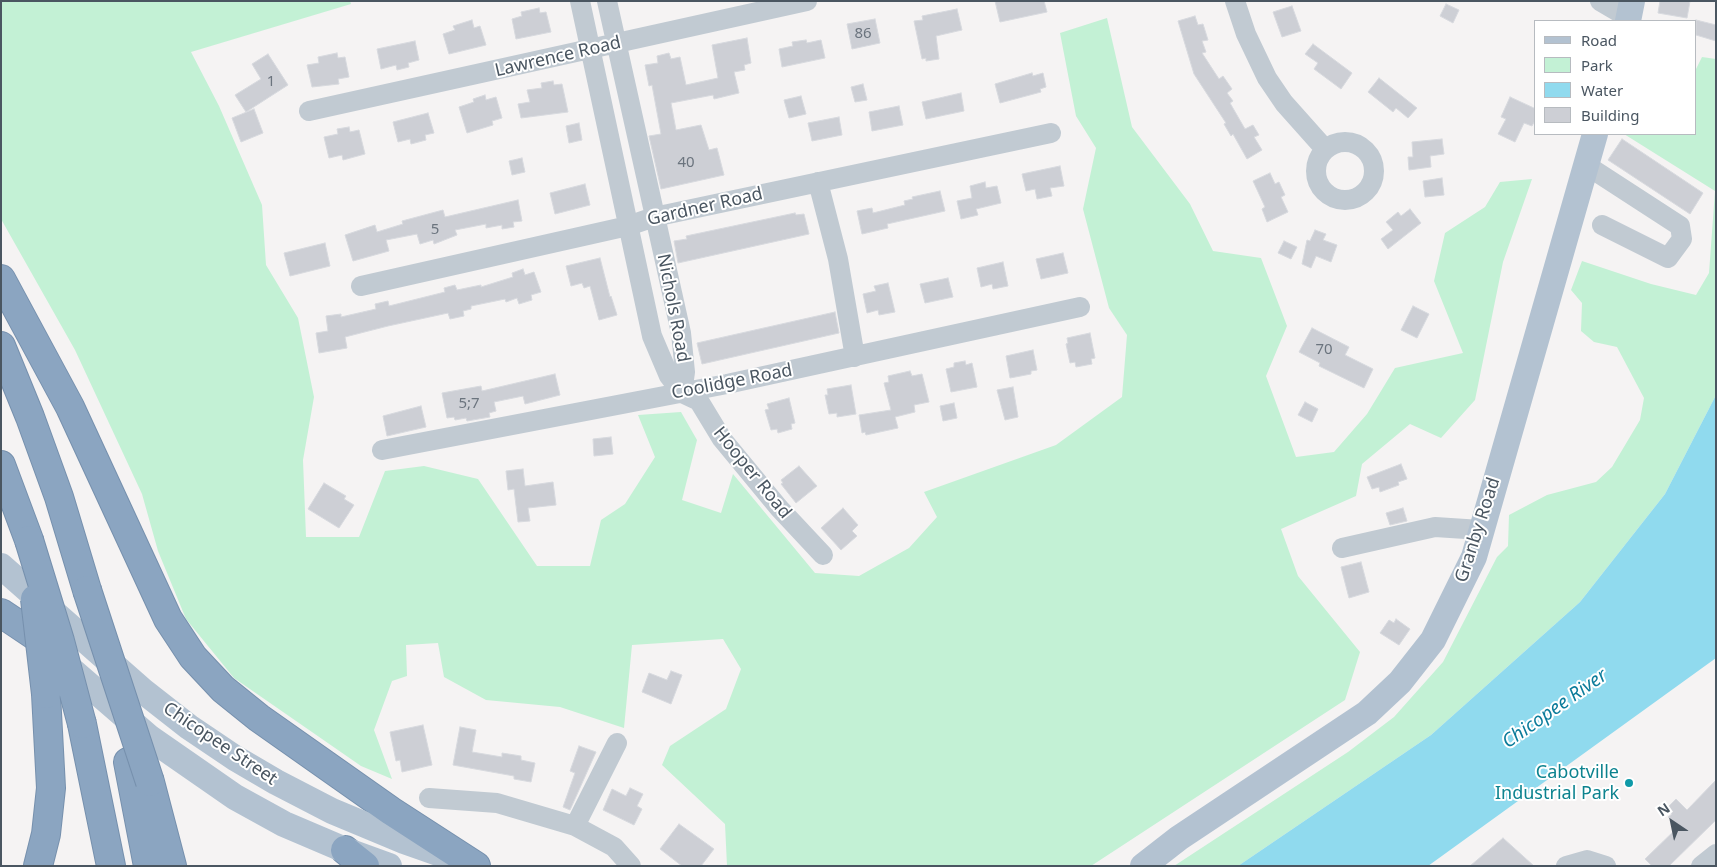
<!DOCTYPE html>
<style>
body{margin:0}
#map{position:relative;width:1717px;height:867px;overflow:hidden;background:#f5f3f3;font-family:"Noto Sans",sans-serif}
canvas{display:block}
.frame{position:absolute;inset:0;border:2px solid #4a5661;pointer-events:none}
.legend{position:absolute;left:1534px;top:20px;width:162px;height:115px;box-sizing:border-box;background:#fff;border:1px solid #b7bbc0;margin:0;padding:6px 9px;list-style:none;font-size:15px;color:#4a5661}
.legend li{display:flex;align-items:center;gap:10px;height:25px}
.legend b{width:25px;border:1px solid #b7bbc0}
.north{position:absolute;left:1647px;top:797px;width:50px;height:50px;-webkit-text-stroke:4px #fff;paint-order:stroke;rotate:326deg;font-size:14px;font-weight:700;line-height:20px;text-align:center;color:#4a5661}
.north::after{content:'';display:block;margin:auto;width:18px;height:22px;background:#4a5661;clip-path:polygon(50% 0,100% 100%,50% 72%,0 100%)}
</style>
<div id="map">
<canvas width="1717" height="867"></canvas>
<div class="frame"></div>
<ul class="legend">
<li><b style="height:6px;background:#b3c2d1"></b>Road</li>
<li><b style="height:14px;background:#c3f1d5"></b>Park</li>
<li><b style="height:14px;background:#90daee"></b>Water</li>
<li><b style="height:14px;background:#cdcfd5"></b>Building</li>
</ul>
<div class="north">N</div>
</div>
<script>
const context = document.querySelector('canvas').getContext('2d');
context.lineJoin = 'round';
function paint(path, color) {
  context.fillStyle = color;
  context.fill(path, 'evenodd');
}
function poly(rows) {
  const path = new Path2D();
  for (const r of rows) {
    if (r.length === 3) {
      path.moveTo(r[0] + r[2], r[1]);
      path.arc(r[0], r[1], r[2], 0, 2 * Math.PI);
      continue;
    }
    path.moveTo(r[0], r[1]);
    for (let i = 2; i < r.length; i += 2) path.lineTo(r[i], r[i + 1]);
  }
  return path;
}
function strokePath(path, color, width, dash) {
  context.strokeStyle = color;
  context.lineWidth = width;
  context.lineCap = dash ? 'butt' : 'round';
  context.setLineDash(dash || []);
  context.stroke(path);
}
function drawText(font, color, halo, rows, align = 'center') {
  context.font = font + ' "Noto Sans",sans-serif';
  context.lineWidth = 4;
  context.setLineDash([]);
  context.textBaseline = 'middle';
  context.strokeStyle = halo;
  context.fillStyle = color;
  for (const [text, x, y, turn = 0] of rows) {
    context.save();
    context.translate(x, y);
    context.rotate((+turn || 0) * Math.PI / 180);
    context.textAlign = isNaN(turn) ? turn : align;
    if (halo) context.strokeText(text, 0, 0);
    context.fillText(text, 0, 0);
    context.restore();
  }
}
const green = poly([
 [1,1,350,1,351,4,191,52,219,106,262,205,266,265,298,318,314,397,303,460,306,537,359,537,385,471,424,466,478,479,537,566,590,566,601,520,625,504,655,457,638,415,681,412,697,440,682,500,721,513,733,474,815,573,859,576,909,548,937,517,924,492,1056,445,1122,397,1127,335,1109,308,1083,209,1096,148,1076,116,1060,33,1107,18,1132,127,1190,204,1213,251,1261,258,1287,326,1266,376,1296,457,1334,452,1367,414,1395,368,1463,353,1434,281,1445,233,1485,207,1500,182,1532,179,1503,262,1475,400,1441,438,1410,424,1362,464,1356,496,1281,529,1298,576,1360,652,1345,700,1091,866,727,866,725,824,662,765,670,746,726,709,741,669,723,639,632,645,624,728,560,707,486,700,444,677,438,643,406,645,407,676,392,681,374,730,392,779,361,766,234,678,186,619,158,551,142,494,75,350,1,219],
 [1702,57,1716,59,1716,395,1665,494,1580,602,1431,735,1238,866,1174,866,1348,752,1394,717,1443,662,1497,557,1508,546,1509,515,1547,495,1596,482,1612,467,1640,420,1644,398,1617,347,1594,342,1581,331,1582,303,1571,290,1582,261,1651,284,1696,295,1709,273,1715,191,1624,134,1696,134,1696,69]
]);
const water = poly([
 [1716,395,1716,658,1428,866,1238,866,1431,735,1580,602,1665,494]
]);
const building = poly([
 [995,1,1044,1,1047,12,1000,22,995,1],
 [1660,1,1690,1,1687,18,1658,13,1660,1],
 [1446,4,1459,10,1453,23,1440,16,1446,4],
 [1292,6,1301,31,1282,37,1273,12,1292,6],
 [539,8,540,13,546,12,551,32,516,39,512,19,522,16,521,12,539,8],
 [957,9,962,30,936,36,939,59,926,61,926,58,922,59,914,21,923,20,922,16,957,9],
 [1195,16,1198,25,1203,24,1208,40,1202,41,1206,52,1202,53,1219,79,1223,76,1232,89,1227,93,1233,101,1230,103,1245,129,1253,125,1259,135,1254,137,1262,150,1247,159,1233,134,1231,136,1224,124,1226,123,1194,74,1178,21,1195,16],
 [875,19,880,43,852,49,847,24,875,19],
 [472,20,474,28,480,26,486,45,449,54,443,34,455,30,453,26,472,20],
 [1696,20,1716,25,1716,41,1696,35,1696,20],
 [747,38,751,63,744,65,745,70,734,72,739,93,714,99,713,95,671,103,676,130,701,125,709,150,717,148,724,175,661,189,649,136,661,134,652,85,649,86,645,65,658,63,657,56,669,53,671,59,680,57,686,85,718,78,712,45,747,38],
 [806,40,807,43,821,40,825,58,782,67,779,49,793,46,792,42,806,40],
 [415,41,419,60,408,63,409,67,397,70,396,65,381,69,377,49,415,41],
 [1313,44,1352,73,1341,89,1314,69,1318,63,1305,54,1313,44],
 [337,53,338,58,345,57,349,77,338,79,339,84,312,87,307,65,319,63,318,57,337,53],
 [268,54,288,85,246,112,235,95,261,79,252,64,268,54],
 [1032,73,1033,76,1043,73,1046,87,1040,89,1041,92,1000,103,995,84,1032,73],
 [1379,78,1417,108,1408,118,1396,108,1393,112,1368,92,1379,78],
 [553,81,554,85,562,84,568,112,521,118,518,104,530,102,527,90,542,88,541,83,553,81],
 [863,84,867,100,855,102,851,87,863,84],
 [961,93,964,111,926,119,922,102,961,93],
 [485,95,486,100,496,97,502,118,492,121,493,125,467,133,459,107,474,102,473,99,485,95],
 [801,96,806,114,789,118,784,100,801,96],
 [1510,97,1536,109,1536,119,1532,126,1524,123,1515,142,1498,134,1506,119,1501,117,1510,97],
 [899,106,903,125,872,131,869,112,899,106],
 [254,109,263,133,241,142,232,118,254,109],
 [428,113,434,133,425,135,426,140,411,144,410,139,398,142,393,122,428,113],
 [839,117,842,135,812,141,808,123,839,117],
 [579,123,582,140,569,143,566,126,579,123],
 [349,127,350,132,359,130,365,154,343,160,342,155,329,158,324,137,338,134,337,129,349,127],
 [1442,139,1444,154,1430,156,1431,167,1409,170,1408,157,1413,157,1412,142,1442,139],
 [1622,139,1703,193,1690,214,1608,160,1622,139],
 [522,158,525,172,512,175,509,161,522,158],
 [1060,166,1064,186,1050,188,1052,196,1037,199,1035,189,1026,191,1022,174,1060,166],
 [1270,173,1275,184,1279,182,1285,195,1281,197,1288,212,1267,222,1262,209,1265,207,1253,181,1270,173],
 [1442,178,1444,195,1425,197,1423,181,1442,178],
 [985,182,986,188,997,186,1001,203,976,209,978,215,961,219,957,201,972,198,970,186,985,182],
 [585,184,590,205,555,214,550,193,585,184],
 [940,191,945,211,887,224,888,228,862,234,857,211,872,208,873,213,905,205,904,201,913,199,912,197,940,191],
 [518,200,522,221,513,222,514,227,502,229,502,225,486,228,486,224,455,230,457,235,434,244,433,240,420,244,417,234,386,240,389,251,353,261,345,235,375,225,377,232,403,224,402,221,443,210,445,217,518,200],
 [1410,209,1421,223,1388,249,1381,239,1393,230,1386,222,1398,212,1401,216,1410,209],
 [795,213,796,215,804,214,809,234,678,263,674,241,687,239,686,236,795,213],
 [1315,230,1326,234,1323,240,1337,245,1331,262,1316,256,1311,268,1302,264,1307,240,1310,241,1315,230],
 [1284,241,1297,247,1291,259,1278,253,1284,241],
 [325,243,330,266,290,276,284,253,325,243],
 [1063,253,1068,273,1041,279,1036,259,1063,253],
 [600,258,610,297,611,296,617,315,599,320,590,286,584,288,582,283,571,286,566,266,600,258],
 [1003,262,1008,286,993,289,992,284,981,287,977,268,1003,262],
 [523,269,525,275,534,272,541,292,531,295,532,300,519,304,517,298,506,302,505,299,471,306,471,309,463,311,464,316,450,319,448,313,388,326,345,337,347,348,319,353,316,333,328,331,326,316,341,314,341,317,376,309,375,304,388,301,389,306,445,292,444,288,455,285,457,290,481,285,481,287,513,277,512,273,523,269],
 [948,278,953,297,925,303,920,284,948,278],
 [888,283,895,312,879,315,878,310,867,313,863,294,876,291,874,286,888,283],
 [1413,306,1429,314,1417,338,1401,330,1413,306],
 [835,312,839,333,702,364,697,343,835,312],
 [1312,328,1349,347,1345,355,1373,369,1364,388,1319,366,1320,363,1299,352,1312,328],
 [1090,333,1095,358,1091,359,1092,364,1076,367,1075,362,1070,363,1066,344,1068,343,1067,338,1090,333],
 [1033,350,1037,370,1031,371,1031,374,1010,378,1006,356,1033,350],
 [965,361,966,365,972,363,977,387,951,392,946,369,954,367,954,363,965,361],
 [910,371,912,376,922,374,929,402,914,405,915,412,895,417,898,428,866,435,865,432,862,433,859,415,891,410,884,383,889,382,888,376,910,371],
 [555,374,560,395,525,404,523,396,494,402,496,411,489,413,490,417,467,421,466,418,455,420,454,417,447,418,442,393,481,386,482,391,555,374],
 [851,385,856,414,837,417,837,413,829,414,825,395,828,395,827,389,851,385],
 [1013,387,1018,417,1005,420,997,390,1013,387],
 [789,398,795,423,791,424,792,429,778,433,777,429,771,430,765,410,769,409,767,404,789,398],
 [1305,402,1318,409,1312,422,1298,415,1305,402],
 [954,403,957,418,943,421,940,406,954,403],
 [421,406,426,427,387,436,383,416,421,406],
 [611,437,613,454,594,456,593,439,611,437],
 [1401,464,1407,479,1398,482,1399,485,1380,492,1379,487,1372,489,1367,477,1401,464],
 [799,466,817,486,796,503,781,484,783,483,781,480,799,466],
 [523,469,525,486,553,482,556,505,528,508,530,521,518,522,514,489,508,490,506,471,523,469],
 [324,483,346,496,344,499,354,505,339,528,308,509,324,483],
 [843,508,858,525,852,531,857,536,841,550,821,528,843,508],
 [1403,508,1407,521,1390,525,1386,513,1403,508],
 [1361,562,1369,592,1349,598,1341,567,1361,562],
 [1396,619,1410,629,1399,645,1380,633,1389,620,1394,623,1396,619],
 [671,671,682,675,671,704,642,692,649,673,667,680,671,671],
 [423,725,432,765,402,772,400,760,396,761,390,732,423,725],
 [460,727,476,730,472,752,502,757,502,753,521,756,521,760,535,763,531,782,514,779,514,776,453,765,460,727],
 [579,746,596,752,570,810,563,807,575,773,570,771,579,746],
 [1716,780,1716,820,1669,866,1652,866,1645,859,1678,827,1668,817,1672,814,1666,809,1676,799,1687,810,1716,780],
 [630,788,643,794,637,806,642,809,634,825,603,810,612,789,626,796,630,788],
 [679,824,714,849,701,866,682,866,660,849,679,824],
 [1503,838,1534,866,1470,866,1503,838]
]);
const minor = poly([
 [580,1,652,336,669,376,682,393,699,401,722,439,779,508,823,555],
 [607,1,681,333,685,372,682,393],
 [1235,1,1246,34,1267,78,1284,103,1325,149],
 [1600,1,1629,18],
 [309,111,807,1],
 [1345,171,29],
 [1586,165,1680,226,1682,239,1668,258,1602,225],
 [818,182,838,259,855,357],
 [361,286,628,226,654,217,1051,133],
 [382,450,727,384,1080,307],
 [1342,548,1435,527,1481,530],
 [429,798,497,803,575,826,614,847,631,866],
 [575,826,617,743],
 [1566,866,1587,860,1606,866],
 [1701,866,1716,854]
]);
const major = poly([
 [1628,21,1632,1],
 [1,566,143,691,189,727,235,758,276,782,332,811,404,841,458,860],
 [60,660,150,738,235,797,284,824,345,850,389,866],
 [1143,866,1179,838,1367,713,1400,682,1433,640,1474,557,1595,134]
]);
const highway = poly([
 [1,279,70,407,168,619,193,657,223,689,259,718,391,811,476,866],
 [1,346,30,417,59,497,87,590],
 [1,465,29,540],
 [1,613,34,635],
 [82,724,111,866],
 [128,762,148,866],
 [150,782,172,866],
 [345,850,365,866],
 [38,866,46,834,51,788,46,694]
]);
const highwayBridge = poly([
 [29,540,60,641,82,724],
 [87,590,150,782],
 [35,599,46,694]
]);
const markers = [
 [1629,783,5,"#0f9aa8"]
];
const numberNames = [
 ["86",863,34],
 ["1",271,82],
 ["40",686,163],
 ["5",435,230],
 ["70",1324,350],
 ["5;7",469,404]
];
const streetNames = [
 ["Lawrence Road",558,57,-13],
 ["Gardner Road",705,207,-13],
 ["Nichols Road",673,308,79],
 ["Coolidge Road",732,382,-11],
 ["Hooper Road",752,473,51],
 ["Granby Road",1478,530,-72],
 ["Chicopee Street",220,744,34]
];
const cultureNames = [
 ["Cabotville",1619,773],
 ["Industrial Park",1619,794]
];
const waterNames = [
 ["Chicopee River",1555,709,-35]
];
paint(green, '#c3f1d5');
paint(water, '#90daee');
paint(building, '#cdcfd5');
strokePath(building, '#d7d9de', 1);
strokePath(highway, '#7690ad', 30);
strokePath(minor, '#c1cad2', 20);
strokePath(major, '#b3c2d1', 26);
strokePath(highway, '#8ba5c1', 28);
strokePath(highwayBridge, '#7690ad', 30, []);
strokePath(highwayBridge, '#8ba5c1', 28);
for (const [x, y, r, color] of markers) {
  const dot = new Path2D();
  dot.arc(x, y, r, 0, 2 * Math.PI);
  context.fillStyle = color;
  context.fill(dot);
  strokePath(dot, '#fff', 2);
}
drawText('15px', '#6b747e', null, numberNames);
drawText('18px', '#4a5661', '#fff', streetNames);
drawText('18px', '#0d838f', '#fff', cultureNames, 'right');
drawText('italic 19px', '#0c7c9b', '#fff', waterNames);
</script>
